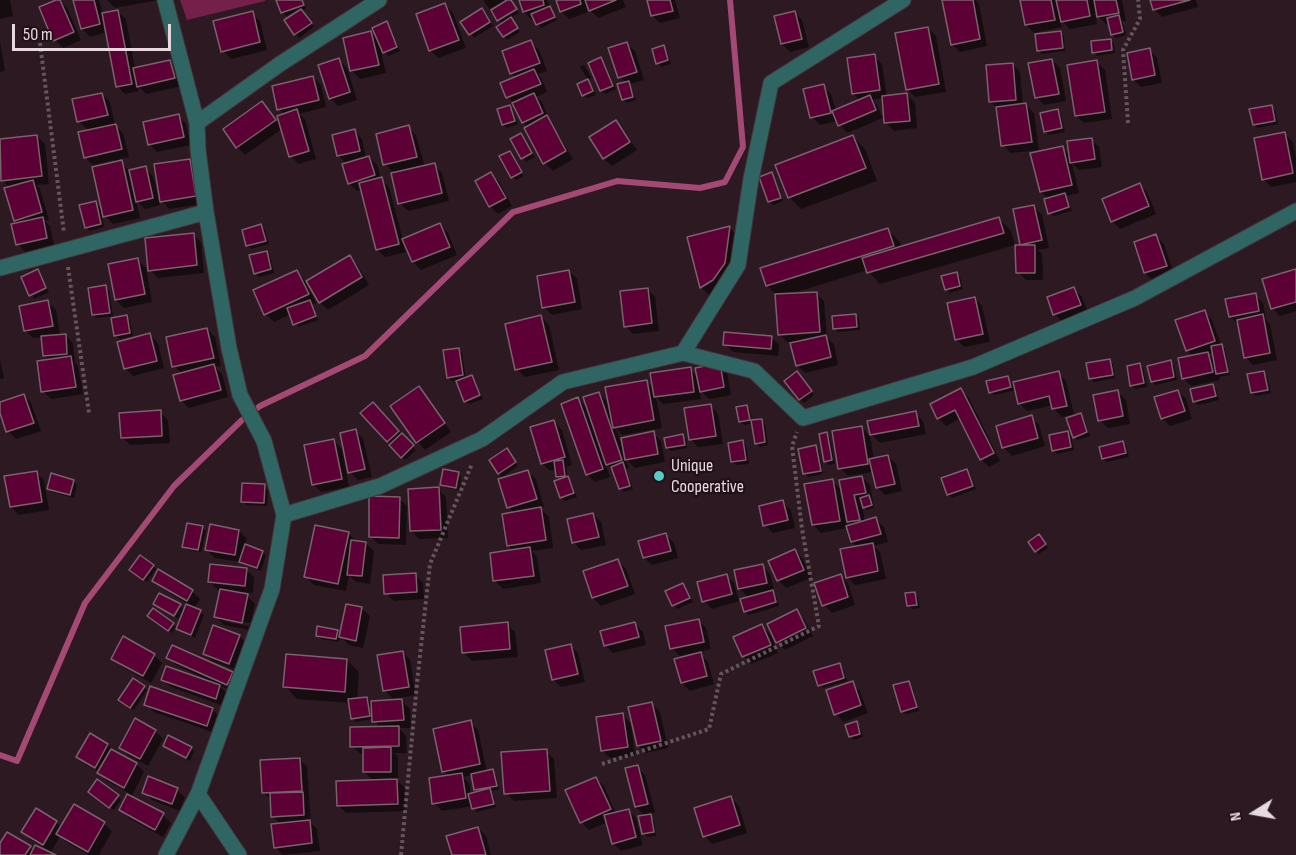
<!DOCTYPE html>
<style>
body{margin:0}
#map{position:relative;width:1296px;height:855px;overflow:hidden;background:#2c1921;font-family:"Sofia Sans Condensed",sans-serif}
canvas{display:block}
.north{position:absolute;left:1224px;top:783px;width:60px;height:60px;-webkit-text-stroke:4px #221018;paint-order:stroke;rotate:259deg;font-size:16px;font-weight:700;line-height:24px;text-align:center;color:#e7d9de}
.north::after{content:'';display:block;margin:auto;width:21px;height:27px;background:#e7d9de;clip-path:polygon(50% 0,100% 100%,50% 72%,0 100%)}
.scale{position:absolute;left:12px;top:24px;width:159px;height:27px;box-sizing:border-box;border:3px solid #e7d9de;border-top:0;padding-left:8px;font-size:18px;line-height:21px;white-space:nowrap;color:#e7d9de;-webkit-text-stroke:4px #221018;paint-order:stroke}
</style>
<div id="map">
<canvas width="1296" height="855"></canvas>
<div class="north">N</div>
<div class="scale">50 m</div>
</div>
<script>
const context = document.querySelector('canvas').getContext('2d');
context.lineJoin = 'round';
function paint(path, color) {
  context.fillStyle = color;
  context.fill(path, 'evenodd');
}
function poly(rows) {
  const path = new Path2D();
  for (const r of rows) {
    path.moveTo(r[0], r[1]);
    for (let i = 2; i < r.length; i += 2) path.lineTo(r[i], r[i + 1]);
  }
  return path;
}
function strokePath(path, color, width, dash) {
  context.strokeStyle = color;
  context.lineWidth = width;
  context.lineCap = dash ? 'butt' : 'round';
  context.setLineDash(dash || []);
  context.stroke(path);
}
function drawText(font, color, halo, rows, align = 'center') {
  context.font = font + ' "Sofia Sans Condensed",sans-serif';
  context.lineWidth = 4.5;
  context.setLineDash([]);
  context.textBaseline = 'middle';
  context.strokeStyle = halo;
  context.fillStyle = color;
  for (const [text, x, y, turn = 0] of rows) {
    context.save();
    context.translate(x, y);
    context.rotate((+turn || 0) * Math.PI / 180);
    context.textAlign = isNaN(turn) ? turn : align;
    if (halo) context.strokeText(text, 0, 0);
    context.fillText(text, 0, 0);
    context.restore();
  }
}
const green = poly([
 [180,0,265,0,265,1,187,20]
]);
const shadow = poly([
 [0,0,10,0,13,16,0,19],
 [59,0,67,8,81,40,63,48,55,40],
 [75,0,99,0,103,14,118,12,126,19,135,69,170,61,178,69,182,86,146,94,138,86,139,91,125,94,117,86,107,32,90,37,82,29],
 [107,0,159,0,115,8],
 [278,0,303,0,306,9,301,10,314,27,299,38,286,21,298,11,286,16,282,12],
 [483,0,504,0,505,3,513,4,519,13,510,18,520,32,507,40,504,36,502,24,493,11,502,3,489,9],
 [520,0,547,0,557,20,541,28,535,19,532,20,524,12],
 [557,0,623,0,626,7,598,18,590,10,587,2,585,3,588,12,569,19,561,11],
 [648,0,675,0,680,18,660,23,652,15],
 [952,0,975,0,979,4,987,46,960,52,952,44],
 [1021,0,1055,0,1059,4,1058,0,1094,0,1096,2,1095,0,1122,0,1126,21,1122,21,1126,35,1116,38,1112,34,1110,24,1106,24,1095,13,1097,24,1070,29,1060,19,1062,27,1034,33,1026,25],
 [1152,0,1196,0,1198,7,1162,17,1154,9],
 [445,5,453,13,466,48,438,58,430,50],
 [482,10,493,26,474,38,462,22],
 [794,12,802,20,809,47,790,52,782,44],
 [252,13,260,21,267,50,231,59,223,51],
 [386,23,390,27,400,51,388,56,380,48,386,73,360,79,352,71,344,39,371,33,380,42],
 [928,28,936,36,946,92,915,97,907,89],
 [1060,33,1064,36,1065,51,1042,54,1038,50],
 [1110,40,1114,44,1115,53,1097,56,1094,52],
 [0,41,5,71,0,72],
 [531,42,539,50,547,71,538,74,542,79,547,92,536,97,542,102,550,121,573,159,553,171,545,163,528,127,523,123,514,104,508,97,516,78,512,73],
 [627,44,635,51,644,80,630,84,636,100,627,103,623,99,626,83,619,77],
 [663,47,667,51,671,64,661,67,658,63],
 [1149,50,1157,58,1162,83,1141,87,1133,79],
 [874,56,882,64,887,97,907,95,915,103,917,128,894,131,886,123,883,98,872,100,877,105,883,118,847,133,837,121,820,125,812,117,823,86,831,94,836,111,860,101,853,94],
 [601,59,604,62,616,89,605,94,601,90],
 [339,60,347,68,357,100,338,106,330,98],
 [1052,60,1060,68,1066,101,1044,105,1036,97],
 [1097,62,1105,70,1112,119,1084,123,1076,116],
 [1012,64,1020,72,1023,105,1026,105,1034,113,1039,150,1011,153,1003,145,998,109,991,102],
 [584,65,592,78,588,80,580,67],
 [313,77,321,85,326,107,299,114,305,119,316,159,298,164,291,156,282,129,245,155,237,147,262,103,281,126,285,115,279,109],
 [588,81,596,95,587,98,583,95],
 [102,94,110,102,115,125,123,133,129,157,119,159,129,171,145,168,153,176,160,205,145,209,136,200,140,218,113,224,101,212,104,227,90,231,86,227,96,203,103,210,114,163,114,160,93,165,85,157,89,131,79,121],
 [1271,106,1275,110,1278,124,1258,128,1254,125],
 [509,107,513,110,518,124,507,128,503,125],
 [1058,110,1061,114,1065,132,1049,135,1045,131],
 [178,116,186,124,191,145,157,152,149,144],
 [616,122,623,130,637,150,612,166,604,159,591,138],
 [408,127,416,135,425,167,434,165,442,173,449,201,408,211,400,203,395,174,385,164],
 [355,131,362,139,366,158,369,157,377,165,381,179,389,187,403,240,440,225,448,233,457,255,421,270,413,262,406,244,404,245,406,252,385,257,377,249,362,190,357,191,349,183,347,164,338,155],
 [1285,134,1293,142,1296,158,1296,182,1271,187,1263,179],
 [521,135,535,157,526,162,512,140],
 [37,136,45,144,49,184,36,185,40,189,49,220,45,221,50,226,54,245,25,252,18,244,19,224,15,220,10,188,2,180,0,140],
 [853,137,865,149,877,181,801,209,789,197],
 [1091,139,1099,147,1102,167,1079,170,1072,163,1079,193,1066,196,1072,211,1053,216,1050,213,1049,199,1041,192,1062,147,1070,156],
 [510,152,524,176,516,180,512,177],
 [190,160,197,168,203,204,169,209,159,198],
 [491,174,499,182,512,206,498,214,490,206],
 [771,174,775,178,783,201,773,205,769,201],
 [1139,184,1147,192,1156,214,1120,229,1112,221],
 [1034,207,1042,215,1049,248,1038,250,1042,254,1043,280,1026,280,1018,272,1023,247,1021,244],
 [999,219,1011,231,1015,245,880,284,867,270,791,294,816,293,824,301,827,338,834,344,838,365,805,373,797,365,792,342,787,342,779,334,776,295,767,285,888,230,900,242,901,248],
 [261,226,265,230,269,244,251,249,248,246,244,231],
 [730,228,737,236,732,272,721,288,709,295,701,287,689,238],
 [193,234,201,242,204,273,158,278,150,270],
 [1156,236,1164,244,1174,274,1153,281,1145,273],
 [266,252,270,256,274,273,259,277,255,273],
 [350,257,357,265,369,285,328,310,320,302,310,285,308,286,316,303,312,304,318,320,298,327,291,314,274,322,266,314,297,271,307,283],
 [138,260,146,268,152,302,124,308,116,300],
 [1296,270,1296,311,1280,316,1272,308],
 [37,271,49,292,34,299,23,278],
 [569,271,577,279,582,309,552,315,544,307],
 [956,273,960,277,963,289,950,293,946,289],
 [105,287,109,291,113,316,97,318,94,315],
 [647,289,655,297,659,331,633,334,625,326],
 [1074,289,1082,297,1088,313,1062,322,1055,314],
 [1255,295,1263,303,1266,320,1270,324,1277,360,1253,365,1245,357,1238,324,1230,317],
 [975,298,982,306,990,342,964,347,956,339],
 [48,302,56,310,60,335,65,335,73,343,75,362,78,366,83,394,51,399,43,391,49,361,44,356,42,337,33,338,25,330],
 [1204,312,1212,320,1221,345,1225,349,1230,375,1219,377,1220,380,1191,386,1183,378,1193,356,1187,350],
 [1213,352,1215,361,1208,354],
 [856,316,859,319,860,330,838,332,834,328],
 [126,317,130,321,133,336,119,339,116,335],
 [541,317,549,325,559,370,525,377,517,369],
 [207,329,215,337,221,366,215,367,222,374,228,397,189,408,181,400,182,374,174,366],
 [150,335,158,343,164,368,133,376,125,368],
 [771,337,779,345,778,356,733,352,725,344],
 [459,349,462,353,466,379,471,376,475,380,483,399,469,404,465,401,457,380,452,381,448,377],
 [0,360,4,378,0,379],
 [1109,361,1113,364,1115,378,1094,382,1090,378],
 [1170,362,1174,366,1177,380,1156,385,1152,381],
 [719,365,727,373,731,395,709,399,700,390,701,399,663,404,656,397,662,428,622,435,616,428,623,449,653,433,661,441,665,462,635,468,626,459,629,468,626,469,633,489,624,492,620,488,615,472,605,463,610,477,595,482,587,474,578,399,589,410,599,393,610,405,646,381,654,389,690,369,698,377],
 [1140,365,1143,368,1147,387,1135,389,1132,385],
 [1058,373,1066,381,1074,414,1062,417,1054,409,1053,405,1027,411,1019,403,1016,390,994,395,990,392,1008,377,1012,383],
 [1264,373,1267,376,1271,393,1256,396,1252,393],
 [800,377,814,395,804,403,786,381],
 [1213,385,1216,389,1219,400,1198,405,1194,401],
 [419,388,426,395,451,432,425,450,418,442,392,406],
 [961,390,969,398,1000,461,989,467,981,459,961,418,946,426,938,418],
 [1178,391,1186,399,1192,419,1170,426,1162,418],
 [1118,392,1126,400,1130,424,1108,428,1100,420],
 [24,395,31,403,41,431,16,439,8,431,0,403],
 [711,406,718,414,723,444,698,447,690,439],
 [746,406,750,410,752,422,761,421,765,424,768,445,760,447,756,443,753,423,744,425,740,422],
 [160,412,168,420,170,443,130,445,122,437],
 [381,412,416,450,405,460,363,413],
 [915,413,923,421,926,434,880,443,872,435],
 [1080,415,1084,418,1090,436,1077,440,1074,437],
 [1031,417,1039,425,1045,446,1012,456,1004,448,998,427],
 [554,422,562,430,572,465,566,467,568,478,571,482,577,497,565,501,561,497,562,480,557,476,557,470,550,471,542,463],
 [862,428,870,436,874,460,888,456,896,464,902,491,885,495,877,487,873,472,848,476,840,468],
 [355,431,363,439,372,477,358,480,350,472],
 [1068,432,1071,436,1074,450,1057,454,1053,450],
 [827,434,830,438,835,464,829,465,825,461],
 [682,436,686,439,687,448,671,451,667,448],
 [334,441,342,449,349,487,321,492,313,484],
 [743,442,746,445,749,464,736,465,732,462],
 [1122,442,1126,446,1129,457,1107,462,1103,459],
 [815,447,819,451,823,474,808,477,805,473],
 [510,453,518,466,502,477,499,473],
 [967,470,970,474,976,489,952,498,948,494],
 [528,472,536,479,544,507,540,508,549,517,553,548,532,551,537,557,541,583,503,589,495,581,514,551,508,546,514,513,508,507],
 [36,473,44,480,49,510,19,515,11,507],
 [458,474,461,477,459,490,445,488,442,484],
 [862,477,870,485,874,508,867,510,862,505,865,522,876,519,884,527,888,542,874,546,880,552,886,579,855,585,847,577,857,547,852,542,848,528,821,533,813,525,833,481,842,491],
 [846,519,852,526,847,527],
 [74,481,77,485,74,498,52,492,48,488],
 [264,486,268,490,267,506,246,505,243,501],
 [438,489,446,497,448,538,419,539,411,531],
 [399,498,407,506,406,545,378,544,370,536],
 [783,502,791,510,795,528,773,533,765,525],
 [593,514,601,522,606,545,581,550,573,542],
 [202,527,206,531,201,552,188,550,184,546],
 [239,531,247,539,245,546,262,552,266,555,261,571,244,565,241,562,215,558,207,550],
 [348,533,357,542,366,543,374,551,370,584,356,582,349,575,346,591,314,585,306,577],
 [666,535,674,543,678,558,652,565,644,558],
 [1042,539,1048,548,1039,554,1036,551],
 [795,551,803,559,811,578,786,588,778,580],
 [618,561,626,569,635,594,601,606,593,598],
 [153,566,156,569,147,582,134,573],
 [762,566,770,574,774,590,772,591,776,595,779,606,749,615,745,611,749,598,739,588],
 [246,569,254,577,253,593,240,592,240,594,247,596,255,604,250,630,224,625,216,617,221,590,218,590,210,582],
 [223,618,250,623,249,626,223,621],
 [415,575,423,583,424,599,394,601,386,593],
 [726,575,734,583,739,601,712,609,704,601],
 [840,575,848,583,855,605,832,613,824,605],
 [153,581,192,591,200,599,194,609,204,615,195,638,178,629,188,604,161,588],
 [683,585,693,602,677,609,667,592],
 [914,593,918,597,920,608,912,609,909,606],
 [155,604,180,606,183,609,178,619],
 [362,609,370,616,363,648,349,645,340,636,339,642,321,639,317,635,337,631,341,635],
 [796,611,804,619,813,636,785,650,777,642],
 [153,619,173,624,176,627,172,633],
 [698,620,706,628,711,649,699,652,708,662,714,684,690,691,682,683,693,653,680,656,672,648],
 [507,624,515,632,518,657,472,661,464,653],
 [635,624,643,632,646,645,613,653,605,645],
 [762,626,770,634,778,653,751,664,743,656],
 [239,636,247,644,237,670,212,661,204,653],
 [570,645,578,653,585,682,561,687,553,679],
 [402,652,410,660,416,695,393,699,385,691,379,656],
 [154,655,162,663,151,683,121,666,113,658],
 [168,658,232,673,240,681,235,692,218,685,228,694,224,706,171,687,163,679,205,681,206,679,176,665],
 [347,660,359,672,357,700,366,698,371,702,402,701,410,709,411,728,399,728,406,736,407,753,395,753,398,757,398,779,395,779,405,788,405,811,346,813,338,805,374,781,364,772,364,754,360,754,352,746,380,728,373,719,356,722,353,718,350,703,297,699,285,686],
 [840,665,843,669,847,681,823,688,819,685],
 [852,683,860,691,868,713,844,722,836,714],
 [909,683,912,686,919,711,906,714,902,711],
 [144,687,147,690,134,710,120,700],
 [146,704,212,709,220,717,215,733,154,712],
 [652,704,660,712,668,748,646,753,638,745],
 [623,715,631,724,635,755,610,758,602,750],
 [470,722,478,730,487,772,493,771,496,775,499,789,491,791,493,794,496,807,477,812,473,806,442,811,434,803,449,777,444,771],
 [473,775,476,789,479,793,471,794,469,783,463,777],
 [856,723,860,727,863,737,854,740,850,736],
 [155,731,163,739,148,766,129,756,121,748],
 [90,735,108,745,116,754,136,764,144,772,131,797,163,815,171,823,163,837,129,818,121,810,129,793,107,781,100,772,86,765,78,757],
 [164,746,191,748,194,751,190,761],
 [546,751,554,759,557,798,514,801,506,793],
 [299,759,307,767,311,823,317,829,320,851,283,855,275,847,280,824,273,816,272,801,263,792],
 [637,767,645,775,655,812,648,814,654,820,656,836,647,837,643,834,646,817,636,807],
 [149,778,177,790,185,797,180,811,152,800,144,792],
 [596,778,604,786,616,814,628,810,636,818,643,845,621,851,613,843,608,822,589,830,581,822],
 [94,795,118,796,121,800,114,810],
 [731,798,739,806,747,833,712,844,705,836],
 [74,806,104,824,112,831,99,855,89,855,66,842,60,836,50,854,52,855,0,855,0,846,30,847,33,851,49,853,50,851,31,840,23,832,56,822,62,828],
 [478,828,486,836,491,855,453,855]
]);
const stream = poly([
 [0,755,17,761,85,603,174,486,242,420,260,406,365,356,513,212,617,181,700,188,725,182,743,147,730,0]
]);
const building = poly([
 [56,0,60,0,74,32,53,41,39,7,56,0],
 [73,0,94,0,100,24,81,29,73,0],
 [276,0,302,0,304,5,281,13,276,0],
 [507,0,511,0,517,9,497,21,491,10,507,0],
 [519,0,543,0,544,5,523,12,519,0],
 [556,0,580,0,581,4,560,12,556,0],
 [585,0,616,0,589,11,585,0],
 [647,0,670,0,673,11,651,16,647,0],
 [942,0,973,0,980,39,951,45,942,0],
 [1020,0,1051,0,1055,20,1025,25,1020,0],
 [1056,0,1087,0,1090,16,1061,22,1056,0],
 [1094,0,1116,0,1119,13,1097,17,1094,0],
 [1150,0,1190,0,1153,10,1150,0],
 [445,3,459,40,429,51,416,14,445,3],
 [550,6,555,17,536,25,531,14,550,6],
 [482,8,490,22,469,35,460,22,482,8],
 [301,9,312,23,294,35,284,20,301,9],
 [118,10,132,84,116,87,102,13,118,10],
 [253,11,260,42,221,52,213,21,253,11],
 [795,11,802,39,781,44,774,16,795,11],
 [1119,15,1123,32,1111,35,1107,18,1119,15],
 [511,17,518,28,503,37,496,27,511,17],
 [387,21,397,47,383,53,372,28,387,21],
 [928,27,939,84,906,90,895,33,928,27],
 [371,31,379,65,350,71,343,38,371,31],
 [1061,31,1063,48,1037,51,1035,34,1061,31],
 [1111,39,1112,50,1092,53,1091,41,1111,39],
 [531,40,540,63,510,74,502,51,531,40],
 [627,42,637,72,618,78,608,48,627,42],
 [664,45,668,60,656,64,652,49,664,45],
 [1150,48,1155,75,1132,80,1127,53,1150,48],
 [875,54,880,90,852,94,847,58,875,54],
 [601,57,613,86,600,91,588,63,601,57],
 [339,58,350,92,329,99,318,65,339,58],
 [1052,59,1059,94,1035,98,1028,63,1052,59],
 [170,60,175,78,137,87,133,68,170,60],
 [1097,60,1105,112,1075,116,1067,65,1097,60],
 [1013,63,1016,100,989,102,986,65,1013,63],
 [534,69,541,84,506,98,500,83,534,69],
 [313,76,319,100,277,110,272,86,313,76],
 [588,79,593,91,582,96,577,84,588,79],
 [629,81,633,97,622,100,617,84,629,81],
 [824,84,831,113,810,118,803,89,824,84],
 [102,93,108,115,77,122,72,99,102,93],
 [534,93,543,113,522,123,512,103,534,93],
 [907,93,910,121,884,123,882,96,907,93],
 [870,95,876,110,838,126,832,111,870,95],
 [262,101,276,120,236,148,223,129,262,101],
 [1026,103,1032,142,1001,146,996,107,1026,103],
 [510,105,515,121,502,125,497,109,510,105],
 [1272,105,1275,121,1253,125,1249,109,1272,105],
 [297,109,309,151,289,157,277,116,297,109],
 [1058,109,1062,128,1044,132,1040,113,1058,109],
 [179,114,184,137,148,145,143,122,179,114],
 [547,115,566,151,543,164,524,128,547,115],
 [616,120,630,142,603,159,589,137,616,120],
 [116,124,122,149,84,158,78,132,116,124],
 [409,125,417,157,383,165,376,134,409,125],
 [355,129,360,151,337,156,332,135,355,129],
 [1285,132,1293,173,1262,180,1254,138,1285,132],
 [521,133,532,153,521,159,510,139,521,133],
 [37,135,42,176,1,181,0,139,37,135],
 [853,135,866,168,788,198,775,165,853,135],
 [1092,138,1095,159,1070,163,1067,141,1092,138],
 [1063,146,1072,185,1040,192,1030,153,1063,146],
 [510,151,522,172,511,178,499,156,510,151],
 [369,156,375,175,348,184,342,164,369,156],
 [190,159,196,196,160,202,154,164,190,159],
 [122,160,133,210,103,217,92,167,122,160],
 [435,163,442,193,398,204,391,173,435,163],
 [146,166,153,198,136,202,129,170,146,166],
 [491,172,506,198,489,207,475,181,491,172],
 [772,172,781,198,768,202,759,177,772,172],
 [382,177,399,244,376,250,359,183,382,177],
 [33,180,42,212,14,221,4,188,33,180],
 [1140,183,1149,206,1111,222,1102,199,1140,183],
 [1065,193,1069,207,1048,214,1044,199,1065,193],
 [96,201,101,224,85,228,79,205,96,201],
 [1034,205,1042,240,1020,245,1013,209,1034,205],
 [43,217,47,238,16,245,11,224,43,217],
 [999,217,1004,233,867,273,862,258,999,217],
 [440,223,450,247,412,262,402,239,440,223],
 [261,224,266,241,246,246,242,230,261,224],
 [730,226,725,263,713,280,700,288,687,237,730,226],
 [888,228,894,246,766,286,760,268,888,228],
 [194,233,197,265,148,271,145,238,194,233],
 [1156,234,1167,266,1144,273,1134,242,1156,234],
 [1015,245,1035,245,1035,273,1016,273,1015,245],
 [267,251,271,269,254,274,249,255,267,251],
 [350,255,362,277,319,303,306,281,350,255],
 [138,258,145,294,115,300,108,264,138,258],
 [38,269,46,288,29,296,21,277,38,269],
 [1296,269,1296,302,1271,309,1262,279,1296,269],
 [297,270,309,294,264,315,253,290,297,270],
 [569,270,575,302,542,308,537,276,569,270],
 [957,272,960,286,945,290,941,276,957,272],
 [106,285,110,313,92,315,88,288,106,285],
 [1074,287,1081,305,1053,315,1047,297,1074,287],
 [648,288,652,323,624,327,620,291,648,288],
 [817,292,820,332,778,335,775,294,817,292],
 [1256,293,1259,311,1229,317,1225,299,1256,293],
 [975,297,983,334,955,340,947,303,975,297],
 [48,300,53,326,24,331,19,306,48,300],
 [310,300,316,316,293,325,287,308,310,300],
 [1205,310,1215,341,1186,351,1175,320,1205,310],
 [856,314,857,327,833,329,832,316,856,314],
 [1263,314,1270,353,1244,358,1237,320,1263,314],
 [127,315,130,333,114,336,111,318,127,315],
 [541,315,552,362,515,370,505,324,541,315],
 [207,328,214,358,172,367,166,337,207,328],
 [724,332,772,336,771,349,723,345,724,332],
 [150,333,157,361,124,369,117,342,150,333],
 [66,334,67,354,43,356,41,336,66,334],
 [826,335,831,357,796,366,790,343,826,335],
 [1222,344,1228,372,1216,374,1211,346,1222,344],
 [459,348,463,375,447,378,443,350,459,348],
 [1208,352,1213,372,1182,379,1178,358,1208,352],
 [71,356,76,387,41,392,37,361,71,356],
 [1110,359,1113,375,1089,379,1086,363,1110,359],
 [1171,360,1174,377,1151,382,1147,366,1171,360],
 [720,363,724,387,700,392,695,368,720,363],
 [1140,363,1144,383,1130,386,1127,366,1140,363],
 [214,364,221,390,180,401,173,375,214,364],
 [691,367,694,392,654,397,650,373,691,367],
 [797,371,812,391,799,400,784,381,797,371],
 [1059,371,1067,406,1052,409,1049,396,1018,404,1013,382,1059,371],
 [1264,371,1268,390,1251,393,1247,374,1264,371],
 [472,375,480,395,464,402,456,381,472,375],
 [1008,376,1011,387,989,393,986,381,1008,376],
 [647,380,654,420,613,428,605,387,647,380],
 [1213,384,1216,396,1193,402,1190,389,1213,384],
 [419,386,445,423,416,443,390,406,419,386],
 [961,388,994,453,980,460,955,410,937,419,930,404,961,388],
 [1118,390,1123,416,1098,421,1093,395,1118,390],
 [1178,390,1185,411,1161,419,1154,397,1178,390],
 [599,392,622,460,606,465,583,397,599,392],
 [24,394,34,423,6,432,0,413,0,402,24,394],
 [578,397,603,469,586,475,561,404,578,397],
 [373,402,399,431,387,442,360,413,373,402],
 [711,404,716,436,689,440,684,408,711,404],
 [747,405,750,420,739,422,736,407,747,405],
 [161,410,162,436,121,438,119,413,161,410],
 [916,411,919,426,870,435,867,421,916,411],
 [1081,413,1087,432,1073,438,1066,418,1081,413],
 [1032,415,1038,438,1002,448,996,426,1032,415],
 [762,419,765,442,755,444,751,420,762,419],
 [554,420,565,457,541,464,530,427,554,420],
 [862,426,868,464,838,469,832,431,862,426],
 [356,429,365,469,348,473,340,433,356,429],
 [654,431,658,454,625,460,621,438,654,431],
 [1068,431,1071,447,1052,451,1049,435,1068,431],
 [827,432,832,460,824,462,819,434,827,432],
 [402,433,414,445,401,458,389,445,402,433],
 [683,434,685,445,666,448,664,438,683,434],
 [334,439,342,479,312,485,304,445,334,439],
 [743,440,746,460,731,462,728,443,743,440],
 [1123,441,1126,453,1102,459,1099,447,1123,441],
 [816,445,821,471,803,474,798,449,816,445],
 [507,448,516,462,498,474,489,460,507,448],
 [888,455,895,484,876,488,869,459,888,455],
 [563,460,565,476,556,477,554,461,563,460],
 [623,462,630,486,619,489,611,467,623,462],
 [443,469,459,472,456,488,440,485,443,469],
 [967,469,973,486,947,495,941,478,967,469],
 [528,470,537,499,507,508,498,479,528,470],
 [37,471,42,502,10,507,4,476,37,471],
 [51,473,74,480,70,495,47,489,51,473],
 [568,476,574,493,560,498,554,481,568,476],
 [862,476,866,493,854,495,860,520,847,522,839,480,862,476],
 [833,479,840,521,812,525,804,484,833,479],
 [242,483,265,484,264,503,241,502,242,483],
 [439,487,441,530,410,531,408,489,439,487],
 [869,495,872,505,863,508,860,498,869,495],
 [369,496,400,497,399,538,369,537,369,496],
 [783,500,788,520,763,526,759,506,783,500],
 [541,507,546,540,507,546,502,514,541,507],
 [593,513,599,537,572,543,567,519,593,513],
 [876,517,881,534,851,542,846,526,876,517],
 [187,523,203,526,198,550,182,547,187,523],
 [210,524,239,530,235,555,205,550,210,524],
 [315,525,349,532,338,584,304,577,315,525],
 [666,533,671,551,643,558,638,541,666,533],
 [1039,534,1046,544,1035,552,1028,542,1039,534],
 [351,540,366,542,362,576,347,575,351,540],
 [873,543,878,571,846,578,840,549,873,543],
 [245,544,263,551,257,568,239,562,245,544],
 [530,547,534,576,493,581,490,553,530,547],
 [795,549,804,570,777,581,768,561,795,549],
 [140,555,154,565,143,580,129,570,140,555],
 [618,559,628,586,592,598,583,571,618,559],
 [210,564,247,568,245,586,208,582,210,564],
 [763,564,767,583,738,589,734,570,763,564],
 [158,569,193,590,187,601,152,581,158,569],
 [416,573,417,592,384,594,383,575,416,573],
 [727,574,732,594,702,602,697,582,727,574],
 [841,574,848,597,822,606,814,583,841,574],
 [683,583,690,598,672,606,665,591,683,583],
 [220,589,248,594,242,623,214,617,220,589],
 [773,590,776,602,744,612,740,599,773,590],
 [915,592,917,605,907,606,905,593,915,592],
 [159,593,181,604,174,616,153,604,159,593],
 [186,604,201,610,191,635,176,629,186,604],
 [346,604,362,607,356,641,339,637,346,604],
 [153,608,174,623,168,631,147,616,153,608],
 [797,609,806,628,776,643,767,624,797,609],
 [699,619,704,642,670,649,665,626,699,619],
 [508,622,510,649,462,653,460,627,508,622],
 [635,622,639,637,604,646,600,631,635,622],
 [762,624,771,645,742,657,733,637,762,624],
 [213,625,240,635,229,664,203,654,213,625],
 [317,626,338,630,336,639,316,636,317,626],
 [123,636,155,654,143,676,111,659,123,636],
 [571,644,578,674,552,680,545,650,571,644],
 [172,645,233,672,227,685,166,658,172,645],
 [403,651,409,687,383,691,377,655,403,651],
 [701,652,707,676,681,683,674,659,701,652],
 [286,654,347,659,345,692,283,687,286,654],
 [840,663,844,678,818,686,813,671,840,663],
 [166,666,220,685,216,699,161,680,166,666],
 [133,678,145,686,130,708,118,700,133,678],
 [853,681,861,705,834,715,826,690,853,681],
 [909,681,917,707,901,712,893,685,909,681],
 [150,686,213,708,207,726,144,705,150,686],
 [367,697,370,716,351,719,348,699,367,697],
 [402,699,404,720,372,722,371,701,402,699],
 [652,702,661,741,637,746,628,707,652,702],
 [623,713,628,747,601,751,596,717,623,713],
 [135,718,156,730,140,759,119,748,135,718],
 [471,720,480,764,442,772,433,729,471,720],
 [857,721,860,734,849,737,845,725,857,721],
 [399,726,399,746,350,747,350,727,399,726],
 [90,733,108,744,95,768,76,757,90,733],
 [168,735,192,747,186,758,163,746,168,735],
 [391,747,391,772,363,772,363,748,391,747],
 [111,749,137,763,124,788,97,773,111,749],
 [547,749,550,791,504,794,501,752,547,749],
 [300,758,302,791,262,793,260,760,300,758],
 [638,765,648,804,635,807,625,768,638,765],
 [493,769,497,786,474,790,471,774,493,769],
 [462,773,466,798,432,804,429,778,462,773],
 [148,776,178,788,172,804,142,793,148,776],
 [596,777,611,809,580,823,565,790,596,777],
 [97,779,119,795,109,808,88,792,97,779],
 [397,779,398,804,337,806,336,781,397,779],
 [490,788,494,804,472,809,468,794,490,788],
 [303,792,304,815,271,817,270,793,303,792],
 [127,794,164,813,155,830,119,810,127,794],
 [731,796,740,825,703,837,694,808,731,796],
 [74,804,105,822,88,852,56,834,74,804],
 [36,808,57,821,43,845,21,832,36,808],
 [629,809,636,837,612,844,604,815,629,809],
 [651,814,654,832,642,834,638,816,651,814],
 [310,820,312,843,274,848,271,824,310,820],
 [478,827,486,855,452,855,446,836,478,827],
 [7,832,31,846,25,855,0,855,0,843,7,832],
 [35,845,56,855,30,855,35,845]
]);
const path = poly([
 [40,43,64,233],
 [1128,123,1123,50,1140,19,1138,0],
 [68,267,89,413],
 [602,764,709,729,721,674,819,626,802,529,792,446,797,432],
 [401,855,417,683,430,564,472,464]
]);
const street = poly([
 [165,0,197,123,198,150,206,212,229,348,240,395,264,441,284,515,272,589,198,794,166,855],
 [197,123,280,64,379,0],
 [0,268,206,212],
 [683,353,738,265,751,179,771,83,903,0],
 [284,515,380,486,482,439,563,382,683,353,754,371,803,418,973,367,1135,298,1296,211],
 [198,794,239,855]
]);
const markers = [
 [659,476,6,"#54cdc9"]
];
const poiNames = [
 ["Unique",671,466],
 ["Cooperative",671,487]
];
paint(green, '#75204b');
paint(shadow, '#0007');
strokePath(stream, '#a44973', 6);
paint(building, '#5d0036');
strokePath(building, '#7a626b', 1.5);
strokePath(street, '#46343b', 17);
strokePath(path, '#66555c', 4, [3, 3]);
strokePath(street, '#2f6664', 15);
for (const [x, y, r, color] of markers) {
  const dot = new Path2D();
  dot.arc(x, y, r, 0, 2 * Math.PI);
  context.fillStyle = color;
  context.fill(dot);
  strokePath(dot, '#221018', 2);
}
drawText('18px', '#e7d9de', '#221018', poiNames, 'left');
</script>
